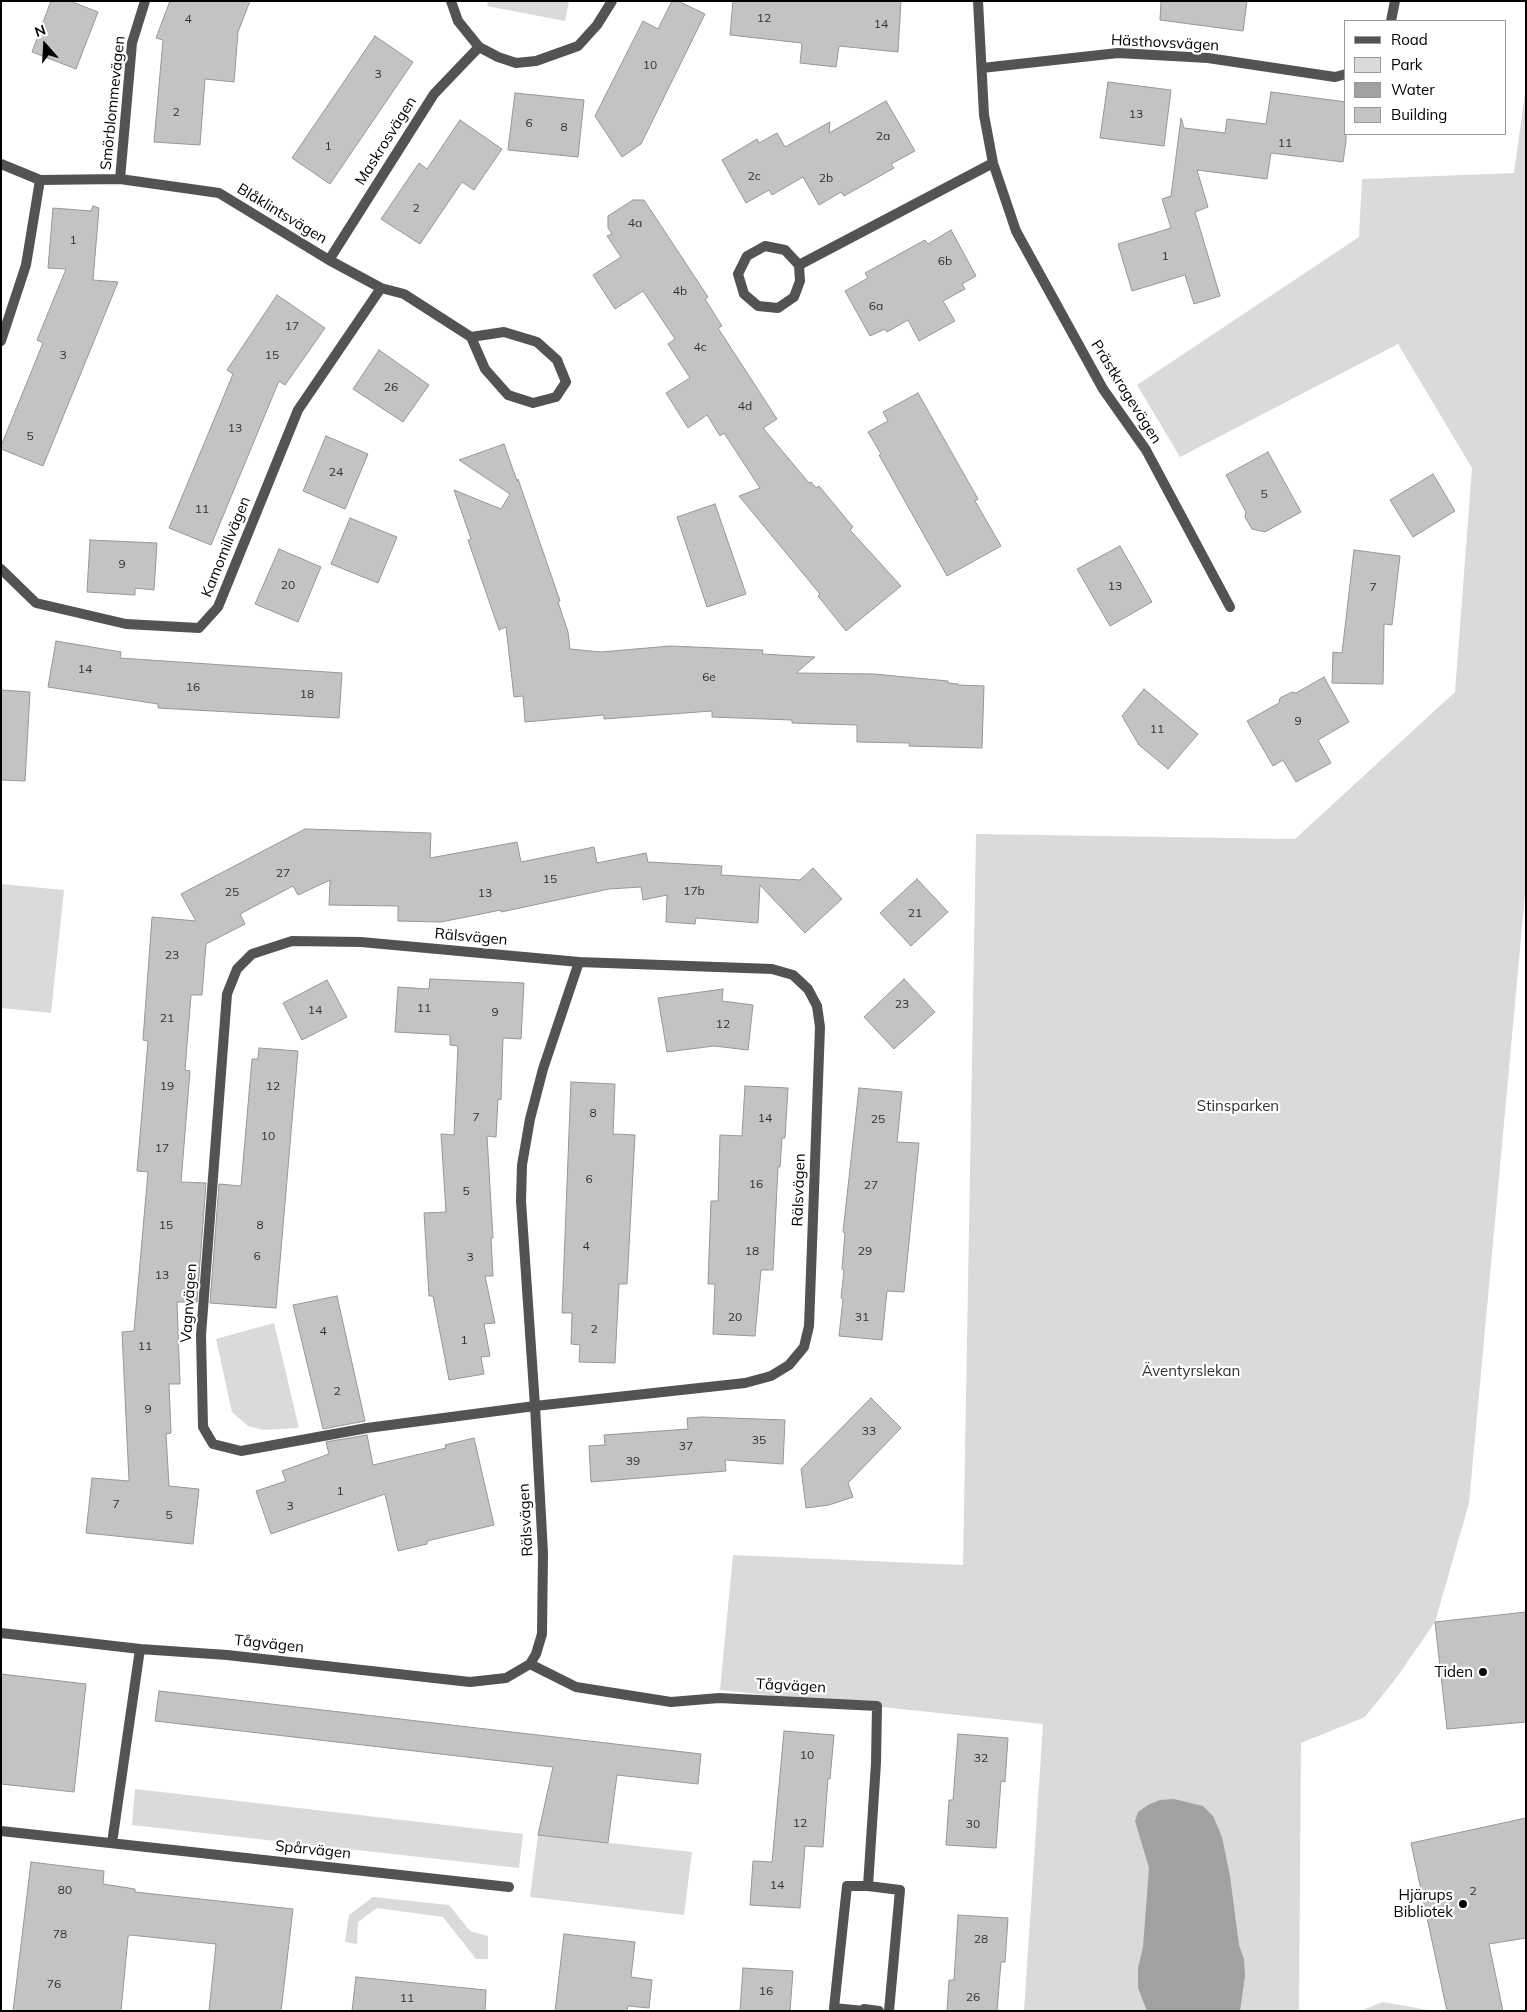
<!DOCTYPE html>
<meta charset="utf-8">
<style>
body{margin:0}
#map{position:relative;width:1527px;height:2012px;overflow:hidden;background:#fff;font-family:Mulish,sans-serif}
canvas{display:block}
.frame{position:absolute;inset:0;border:2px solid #000;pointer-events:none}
.legend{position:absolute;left:1344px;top:20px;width:162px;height:115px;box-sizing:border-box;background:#fff;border:1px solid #999;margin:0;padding:6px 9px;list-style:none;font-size:15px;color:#000}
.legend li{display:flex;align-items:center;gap:10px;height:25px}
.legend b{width:25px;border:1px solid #999}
.north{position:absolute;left:20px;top:20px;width:50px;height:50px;-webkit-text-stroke:4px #fff;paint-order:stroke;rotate:341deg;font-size:14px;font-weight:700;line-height:20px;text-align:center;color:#000}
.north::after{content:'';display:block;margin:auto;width:18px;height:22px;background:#000;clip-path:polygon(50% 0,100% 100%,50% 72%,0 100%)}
</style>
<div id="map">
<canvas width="1527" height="2012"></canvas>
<div class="frame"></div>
<ul class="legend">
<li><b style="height:6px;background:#535353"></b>Road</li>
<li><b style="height:14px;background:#dadada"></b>Park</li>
<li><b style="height:14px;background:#a1a1a1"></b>Water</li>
<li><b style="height:14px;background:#c3c3c3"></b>Building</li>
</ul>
<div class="north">N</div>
</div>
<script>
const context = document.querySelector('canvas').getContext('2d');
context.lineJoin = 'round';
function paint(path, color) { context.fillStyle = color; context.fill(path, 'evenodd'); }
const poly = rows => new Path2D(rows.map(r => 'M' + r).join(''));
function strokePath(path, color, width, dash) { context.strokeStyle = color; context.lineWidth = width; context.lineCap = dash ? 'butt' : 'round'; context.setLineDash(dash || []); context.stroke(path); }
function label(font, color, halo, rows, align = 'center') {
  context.font = font + ' Mulish,sans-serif'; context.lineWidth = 4.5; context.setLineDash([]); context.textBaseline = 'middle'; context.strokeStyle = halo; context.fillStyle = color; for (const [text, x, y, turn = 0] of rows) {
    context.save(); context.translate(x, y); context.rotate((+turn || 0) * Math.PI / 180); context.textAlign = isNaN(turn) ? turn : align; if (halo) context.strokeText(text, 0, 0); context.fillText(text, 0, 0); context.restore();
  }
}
paint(poly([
 [488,1,569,1,565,21,487,6],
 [1526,86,1526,884,1469,1503,1435,1622,1397,1677,1365,1717,1301,1743,1299,2011,1024,2011,1043,1724,720,1690,733,1555,963,1565,976,834,1295,839,1455,692,1472,468,1398,344,1180,457,1137,385,1359,237,1362,179,1514,173],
 [1,884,64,890,51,1013,1,1008],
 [274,1323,299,1428,263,1430,248,1426,232,1412,216,1339],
 [135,1789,523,1834,519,1868,132,1825],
 [538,1835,692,1852,684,1915,530,1897],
 [373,1897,449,1905,470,1931,488,1936,488,1959,476,1959,443,1917,377,1908,358,1922,357,1944,345,1942,349,1915],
 [1383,2002,1428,2010,1428,2011,1360,2011]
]), '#dadada');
paint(poly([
 [1174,1799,1203,1806,1213,1816,1222,1837,1230,1876,1239,1945,1244,1959,1245,1976,1240,2011,1147,2011,1138,1988,1138,1968,1143,1947,1149,1868,1135,1821,1138,1812,1148,1805,1160,1800]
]), '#a1a1a1');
const building = poly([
 [51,1,70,1,98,12,76,69,32,52,51,1],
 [170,1,250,1,238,32,234,82,205,79,200,145,154,142,163,40,156,38,170,1],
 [672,1,678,1,705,14,641,144,622,157,595,116,643,21,658,29,672,1],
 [733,1,901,1,898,52,839,46,836,67,800,63,802,43,730,35,733,1],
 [1161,1,1247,1,1243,31,1160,20,1161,1],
 [375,36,413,62,330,184,292,158,375,36],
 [1108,82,1171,90,1164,146,1100,138,1108,82],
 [1271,92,1346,102,1346,141,1343,162,1271,153,1267,179,1197,170,1208,207,1195,212,1220,296,1194,304,1185,275,1132,291,1118,244,1171,228,1162,199,1171,196,1181,118,1184,128,1225,133,1227,119,1266,124,1271,92],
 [515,93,584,100,578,157,508,150,515,93],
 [886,101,915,151,891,164,894,168,844,196,841,192,819,205,803,177,772,195,769,190,746,203,722,160,757,139,759,143,777,133,785,147,830,122,829,133,886,101],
 [460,120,502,149,474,190,462,182,420,244,381,219,419,163,427,169,460,120],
 [633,200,644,200,708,297,705,299,722,326,718,328,777,419,763,428,809,483,811,482,816,488,819,486,853,527,850,530,901,586,846,631,818,596,820,594,739,496,760,488,724,433,720,436,707,415,688,428,666,393,690,378,668,344,675,339,643,291,615,309,593,275,621,257,607,236,612,234,608,228,608,216,633,200],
 [93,206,99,208,93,280,118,282,43,466,1,449,1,446,43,343,37,340,66,269,48,268,53,208,91,211,93,206],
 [951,230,976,276,962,284,965,289,943,301,955,321,919,341,908,320,887,332,885,329,870,336,845,291,868,278,865,273,925,240,928,244,951,230],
 [277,295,325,328,285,385,279,381,211,545,169,528,233,374,227,370,277,295],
 [379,350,429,385,403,422,353,389,379,350],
 [918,393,978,499,975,501,1001,546,947,576,879,455,881,454,868,432,888,421,883,412,918,393],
 [326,436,368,454,345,509,303,491,326,436],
 [504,444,517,481,518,479,560,601,558,602,568,632,570,649,601,652,670,646,763,650,762,654,815,657,796,673,874,674,948,681,948,683,958,684,958,685,984,686,982,748,909,746,910,743,857,742,857,725,792,723,792,720,712,717,712,711,604,719,604,715,525,722,523,696,514,697,506,627,499,630,468,540,471,539,454,490,501,509,510,494,459,460,504,444],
 [1268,452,1301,512,1265,532,1252,529,1245,517,1246,512,1226,475,1268,452],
 [1433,474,1455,511,1413,537,1390,500,1433,474],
 [715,504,746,594,707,607,677,517,715,504],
 [350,518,397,537,378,583,331,564,350,518],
 [90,540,157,543,154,590,135,588,135,595,87,592,90,540],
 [1120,546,1152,602,1110,626,1077,569,1120,546],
 [279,549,321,567,298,622,255,604,279,549],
 [1354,550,1400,556,1392,625,1384,624,1383,684,1332,683,1333,652,1342,653,1354,550],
 [56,641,121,652,120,658,342,673,339,718,158,708,158,704,48,687,56,641],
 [1324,677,1349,722,1318,740,1331,763,1296,782,1283,760,1273,766,1247,721,1279,703,1280,698,1292,692,1296,693,1324,677],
 [1144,689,1198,734,1168,769,1139,745,1122,716,1144,689],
 [1,690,30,692,25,781,1,780,1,690],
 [305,829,431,833,430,858,517,842,521,862,594,847,597,863,646,853,648,862,722,866,721,875,800,880,813,868,842,899,805,933,760,885,758,923,696,918,695,924,666,922,667,895,643,900,641,887,609,889,501,912,501,910,441,922,398,921,398,906,329,905,330,880,298,895,293,886,240,914,245,924,206,944,202,995,191,995,185,1070,190,1071,181,1182,206,1183,197,1302,177,1302,180,1384,169,1384,171,1433,166,1434,169,1486,199,1489,193,1544,86,1533,92,1478,129,1481,122,1332,134,1331,148,1172,137,1171,148,1041,143,1040,152,917,196,921,181,894,305,829],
 [917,879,948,912,911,946,880,913,917,879],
 [430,979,524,983,521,1039,503,1038,501,1100,498,1099,496,1137,487,1136,493,1238,491,1238,493,1276,485,1276,495,1323,484,1324,490,1356,481,1357,484,1374,449,1380,433,1296,429,1296,424,1213,446,1212,441,1134,454,1135,458,1046,450,1045,450,1035,395,1032,398,987,429,989,430,979],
 [904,979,935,1012,894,1049,864,1017,904,979],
 [327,980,347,1017,302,1040,283,1003,327,980],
 [723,989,722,1001,753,1005,748,1050,714,1046,667,1052,658,998,723,989],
 [259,1048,298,1051,276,1308,210,1303,219,1184,241,1186,252,1059,258,1059,259,1048],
 [571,1082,615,1084,613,1134,635,1135,627,1284,619,1284,615,1363,579,1362,580,1345,571,1344,572,1313,562,1313,571,1082],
 [745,1086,788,1088,785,1138,782,1138,780,1167,778,1167,773,1270,761,1270,755,1336,713,1334,715,1284,708,1284,711,1201,718,1201,720,1135,742,1136,745,1086],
 [859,1088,902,1092,897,1142,919,1143,904,1292,887,1291,882,1340,839,1336,843,1299,841,1298,844,1270,842,1269,845,1233,843,1232,859,1088],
 [337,1296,365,1421,323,1429,293,1305,337,1296],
 [871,1398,901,1428,848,1483,853,1497,829,1505,806,1508,801,1469,871,1398],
 [702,1417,785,1420,783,1464,725,1460,726,1471,591,1482,589,1446,605,1445,604,1435,688,1429,687,1418,702,1417],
 [367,1435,373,1465,446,1448,445,1445,474,1438,494,1525,427,1541,427,1544,398,1551,385,1494,271,1534,256,1491,286,1481,282,1471,329,1454,326,1442,367,1435],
 [1526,1612,1526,1722,1447,1729,1435,1622,1526,1612],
 [1,1674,86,1684,74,1792,1,1784,1,1674],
 [159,1691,701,1754,698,1784,617,1775,608,1843,538,1835,553,1767,155,1721,159,1691],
 [784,1731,834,1735,830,1779,828,1778,823,1847,805,1846,800,1908,750,1905,753,1861,772,1862,784,1731],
 [958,1734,1008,1738,1005,1782,1001,1781,996,1848,946,1845,949,1800,953,1800,958,1734],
 [1526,1818,1526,1938,1489,1944,1503,2011,1447,2011,1411,1843,1526,1818],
 [31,1862,104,1871,103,1884,135,1889,135,1892,293,1909,281,2011,209,2011,216,1944,130,1935,128,1937,121,2011,13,2011,31,1862],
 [958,1915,1008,1918,1005,1962,1001,1962,997,2011,947,2011,949,1980,954,1980,958,1915],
 [564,1934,635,1942,631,1977,652,1980,649,2008,628,2006,627,2011,555,2011,564,1934],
 [743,1968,793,1971,790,2011,740,2011,743,1968],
 [356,1977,486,1990,485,2011,352,2011,356,1977]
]);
paint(building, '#c3c3c3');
strokePath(building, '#979797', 1);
strokePath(poly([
 [451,1,458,21,479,47,498,57,516,63,536,61,578,46,597,25,612,1],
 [978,1,984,115,993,163,1016,231,1103,389,1146,450,1230,607],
 [1391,21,1395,1],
 [982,68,1118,53,1208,58,1335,77,1346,74],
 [1,164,40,180,120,179,219,193,329,260,381,288,404,294,471,337,485,369,508,395,533,403,556,397,566,382,557,360,537,342,504,332,471,337],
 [120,179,132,43,145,1],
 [329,260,434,94,479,47],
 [799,265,800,281,794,297,778,308,758,306,744,294,738,274,747,256,765,246,785,250,799,265,993,163],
 [1,341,26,265,40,180],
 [1,569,36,603,126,624,199,628,218,607,298,410,381,288],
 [1,1633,140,1649,227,1655,470,1682,506,1678,530,1664,536,1654,542,1634,543,1553,535,1406,521,1201,522,1165,530,1119,543,1069,579,962,361,942,292,941,252,954,237,969,227,994,201,1335,203,1427,213,1444,241,1451,367,1428,535,1406,745,1383,771,1376,789,1365,804,1347,809,1326,820,1027,817,1006,808,989,793,975,772,969,579,962],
 [530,1664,576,1687,671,1702,719,1698,877,1706,876,1763,868,1886,847,1886,834,2008,864,2011],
 [1,1831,509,1887],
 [112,1843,140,1649],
 [868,1886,900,1890,889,2011],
 [864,2009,879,2011]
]), '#535353', 10);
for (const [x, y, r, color] of [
 [1483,1672,5,"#000"],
 [1463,1904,5,"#000"]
]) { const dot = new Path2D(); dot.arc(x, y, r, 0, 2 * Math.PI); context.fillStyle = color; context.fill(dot); strokePath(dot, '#fff', 2); }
label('12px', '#313131', null, [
 ["12",764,18],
 ["4",188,19],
 ["14",881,24],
 ["10",650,65],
 ["3",378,74],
 ["2",176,112],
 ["13",1136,114],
 ["6",529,123],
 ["8",564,127],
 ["2a",883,136],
 ["11",1285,143],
 ["1",328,146],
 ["2c",754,176],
 ["2b",826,178],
 ["2",416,208],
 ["4a",635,223],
 ["1",73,240],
 ["1",1165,256],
 ["6b",945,261],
 ["4b",680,291],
 ["6a",876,306],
 ["17",292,326],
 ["4c",700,347],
 ["3",63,355],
 ["15",272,355],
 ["26",391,387],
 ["4d",745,406],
 ["13",235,428],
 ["5",30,436],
 ["24",336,472],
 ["5",1264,494],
 ["11",202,509],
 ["9",122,564],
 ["20",288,585],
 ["13",1115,586],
 ["7",1373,587],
 ["14",85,669],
 ["6e",709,677],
 ["16",193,687],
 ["18",307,694],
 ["9",1298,721],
 ["11",1157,729],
 ["27",283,873],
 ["15",550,879],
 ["17b",694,891],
 ["25",232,892],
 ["13",485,893],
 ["21",915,913],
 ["23",172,955],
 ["23",902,1004],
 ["11",424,1008],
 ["14",315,1010],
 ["9",495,1012],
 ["21",167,1018],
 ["12",723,1024],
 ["19",167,1086],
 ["12",273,1086],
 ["8",593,1113],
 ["7",476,1117],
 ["14",765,1118],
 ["25",878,1119],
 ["10",268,1136],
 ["17",162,1148],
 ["6",589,1179],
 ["16",756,1184],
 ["27",871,1185],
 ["5",466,1191],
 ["15",166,1225],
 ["8",260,1225],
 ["4",586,1246],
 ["18",752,1251],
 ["29",865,1251],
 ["6",257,1256],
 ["3",470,1257],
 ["13",162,1275],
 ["20",735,1317],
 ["31",862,1317],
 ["2",594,1329],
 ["4",323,1331],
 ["1",464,1340],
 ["11",145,1346],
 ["2",337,1391],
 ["9",148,1409],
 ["33",869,1431],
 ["35",759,1440],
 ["37",686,1446],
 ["39",633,1461],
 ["1",340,1491],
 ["7",116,1504],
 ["3",290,1506],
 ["5",169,1515],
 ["10",807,1755],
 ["32",981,1758],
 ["12",800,1823],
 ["30",973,1824],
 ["14",777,1885],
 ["80",65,1890],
 ["2",1473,1891],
 ["78",60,1934],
 ["28",981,1939],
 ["76",54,1984],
 ["16",766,1991],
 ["26",973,1997],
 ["11",407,1998]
]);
label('15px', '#000', '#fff', [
 ["Hästhovsvägen",1165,43,3],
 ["Smörblommevägen",113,103,-84],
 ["Maskrosvägen",386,141,-58],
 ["Blåklintsvägen",282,214,31],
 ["Prästkragevägen",1126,392,58],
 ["Kamomillvägen",226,547,-68],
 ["Rälsvägen",471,937,5],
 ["Rälsvägen",799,1190,-88],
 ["Vagnvägen",189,1303,-86],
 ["Rälsvägen",526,1520,-93],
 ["Tågvägen",269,1644,6],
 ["Tågvägen",791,1686,3],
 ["Spårvägen",313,1850,6]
]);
label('15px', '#313131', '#fff', [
 ["Stinsparken",1238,1106],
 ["Äventyrslekan",1191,1371]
]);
label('15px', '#000', '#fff', [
 ["Tiden",1473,1672],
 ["Hjärups",1453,1895],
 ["Bibliotek",1453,1912]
], 'right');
</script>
